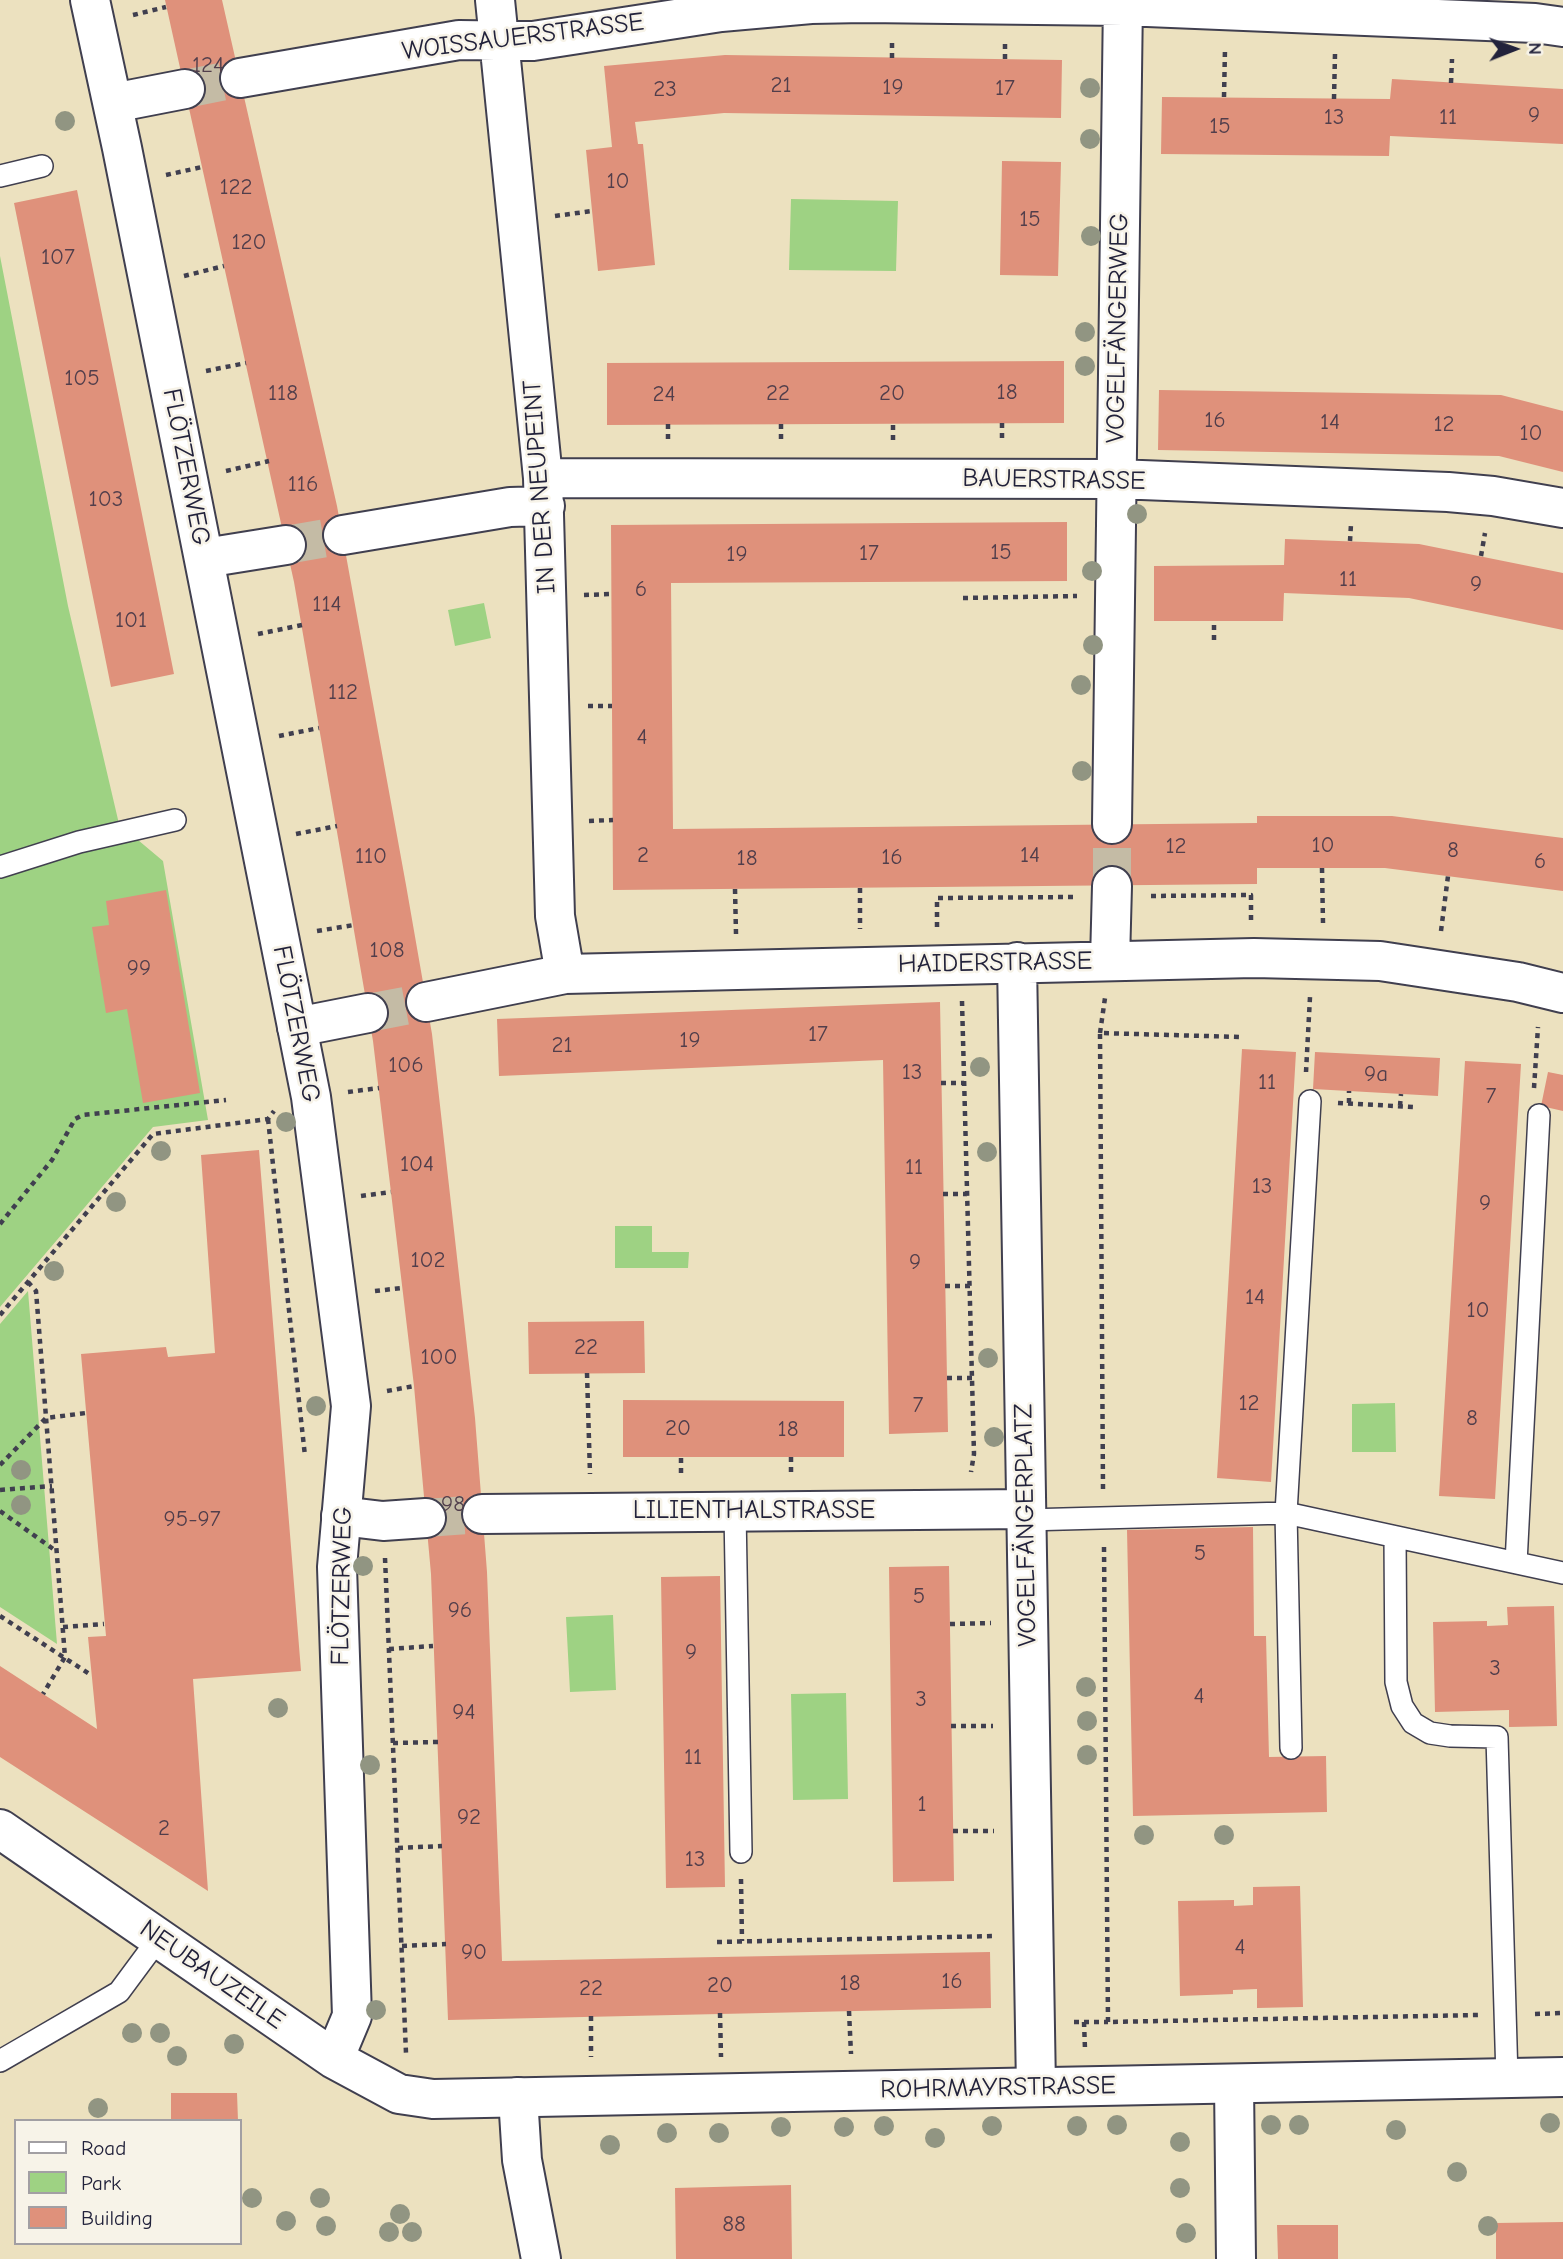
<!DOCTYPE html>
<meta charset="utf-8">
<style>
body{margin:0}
#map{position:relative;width:1563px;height:2259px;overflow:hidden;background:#ece1bf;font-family:"Comic Neue",sans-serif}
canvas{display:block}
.legend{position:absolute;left:14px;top:2119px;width:228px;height:126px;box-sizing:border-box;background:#f7f3e8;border:2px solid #a29fa3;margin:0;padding:9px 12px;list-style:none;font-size:21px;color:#22223b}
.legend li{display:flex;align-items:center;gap:14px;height:35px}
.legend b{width:35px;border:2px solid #a29fa3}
.north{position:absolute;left:1479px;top:14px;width:70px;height:70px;-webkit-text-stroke:5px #f7f3e8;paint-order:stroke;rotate:89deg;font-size:19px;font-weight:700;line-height:28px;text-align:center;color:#22223b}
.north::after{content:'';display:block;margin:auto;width:24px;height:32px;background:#22223b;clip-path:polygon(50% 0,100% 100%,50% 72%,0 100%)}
</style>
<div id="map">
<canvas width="1563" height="2259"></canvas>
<ul class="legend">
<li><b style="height:9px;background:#fff"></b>Road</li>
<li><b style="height:19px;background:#9ed283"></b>Park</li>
<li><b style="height:19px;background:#df917b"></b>Building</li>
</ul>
<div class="north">N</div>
</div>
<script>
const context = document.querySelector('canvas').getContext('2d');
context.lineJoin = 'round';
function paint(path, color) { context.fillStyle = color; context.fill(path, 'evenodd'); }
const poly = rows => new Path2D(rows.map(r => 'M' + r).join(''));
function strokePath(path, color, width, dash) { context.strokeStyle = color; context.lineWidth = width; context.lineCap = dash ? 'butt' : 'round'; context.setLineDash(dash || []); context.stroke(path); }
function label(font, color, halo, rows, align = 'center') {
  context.font = font + ' "Comic Neue",sans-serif'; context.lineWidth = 5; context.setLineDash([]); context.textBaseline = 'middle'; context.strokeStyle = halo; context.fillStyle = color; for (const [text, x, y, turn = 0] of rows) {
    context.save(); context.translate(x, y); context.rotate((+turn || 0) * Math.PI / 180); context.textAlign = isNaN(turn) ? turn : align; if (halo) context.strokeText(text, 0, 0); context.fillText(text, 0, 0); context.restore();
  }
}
paint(poly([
 [791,199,898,201,896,271,789,270],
 [0,256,68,606,123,841,138,840,163,861,208,1120,153,1127,0,1307],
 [484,603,491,638,455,646,448,610],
 [615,1226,652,1226,652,1252,689,1252,688,1268,615,1268],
 [28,1291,57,1644,0,1607,0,1324],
 [1395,1403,1396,1452,1352,1452,1352,1404],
 [613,1615,616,1690,570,1692,566,1617],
 [846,1693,848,1799,793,1800,791,1694]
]), '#9ed283');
paint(poly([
 [165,0,222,0,337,506,406,885,432,1034,475,1418,487,1572,502,1961,990,1952,991,2008,448,2020,431,1574,414,1386,373,1041,294,582],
 [725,55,1062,60,1061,118,724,113,635,122,638,144,643,144,655,265,598,271,586,150,612,147,604,66],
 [1392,79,1563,89,1563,144,1390,136,1389,156,1161,154,1162,97,1390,99],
 [1002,161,1061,162,1058,276,1000,275],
 [77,190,174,674,111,687,14,203],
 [1064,361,1064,423,607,425,607,363],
 [1159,390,1501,395,1563,411,1563,472,1499,456,1158,450],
 [1067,522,1067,581,671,583,673,829,1257,823,1257,816,1392,816,1563,838,1563,891,1385,868,1257,868,1257,884,613,890,611,525],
 [1285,539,1419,544,1563,573,1563,630,1409,598,1284,593,1283,621,1154,621,1154,566,1284,565],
 [166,890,200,1093,143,1103,127,1009,106,1013,92,927,109,925,106,901],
 [940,1002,948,1432,889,1434,883,1060,499,1076,497,1019],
 [1242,1049,1296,1052,1271,1482,1217,1478],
 [1315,1052,1440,1058,1438,1096,1313,1089],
 [1465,1061,1521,1064,1495,1499,1439,1496],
 [1548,1072,1563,1075,1563,1111,1541,1106],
 [259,1150,301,1671,193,1679,208,1891,0,1757,0,1666,97,1729,88,1637,106,1636,81,1354,166,1347,168,1357,215,1353,201,1155],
 [644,1321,645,1373,529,1374,528,1322],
 [623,1400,844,1401,844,1457,623,1457],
 [1253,1527,1254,1636,1266,1636,1269,1757,1326,1756,1327,1812,1133,1816,1127,1530],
 [949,1566,954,1881,893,1882,889,1567],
 [720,1576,725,1887,666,1888,661,1577],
 [1554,1606,1557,1726,1509,1727,1509,1710,1435,1712,1433,1622,1487,1621,1487,1626,1508,1625,1507,1607],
 [1300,1886,1303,2007,1257,2008,1257,1989,1233,1990,1233,1994,1180,1996,1178,1901,1234,1900,1234,1906,1253,1905,1253,1887],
 [171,2093,237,2093,238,2121,171,2121],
 [791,2185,792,2259,676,2259,675,2188],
 [1563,2222,1563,2259,1496,2259,1496,2223],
 [1277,2225,1338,2225,1338,2259,1278,2259]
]), '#df917b');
strokePath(poly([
 [185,89,240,78],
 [286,545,343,535],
 [1112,886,1112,824],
 [368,1013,426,1002],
 [426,1518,482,1514]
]), '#c4bba5', 38, [38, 19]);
const lane = poly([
 [0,176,42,166],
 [0,867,79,842,175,820],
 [735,1511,741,1852],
 [1026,1520,1286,1513,1563,1573],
 [1395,1537,1396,1682,1402,1706,1413,1723,1430,1733,1450,1736,1497,1737,1507,2078],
 [1516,1563,1539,1115],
 [1291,1748,1286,1513,1310,1101],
 [0,2061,119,1992,159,1938]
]);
const street = poly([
 [495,0,543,478,555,916,565,974],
 [240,78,459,40,533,41,721,12,811,4,864,3,1123,6,1535,23,1563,27],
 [113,103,185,89],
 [543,478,1116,479,1448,492,1493,496,1563,508],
 [343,535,510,507,545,506],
 [205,558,286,545],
 [1112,824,1123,0],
 [1110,960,1112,886],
 [1017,962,1036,2087],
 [426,1002,565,974,1254,958,1380,961,1518,982,1563,993],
 [297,1027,368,1013],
 [482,1514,1026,1509],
 [341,1516,383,1521,426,1518],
 [1234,2084,1236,2259],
 [518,2097,522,2160,541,2259]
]);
const secondary = poly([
 [90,0,122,148,311,1097,351,1406,337,1567,352,2016,334,2059],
 [0,1829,334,2059,399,2094,433,2099,1563,2077]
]);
strokePath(lane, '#403f4f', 24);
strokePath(street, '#403f4f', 42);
strokePath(secondary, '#403f4f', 42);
strokePath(poly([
 [133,15,166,7],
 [892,58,892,41],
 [1005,59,1005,43],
 [1451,83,1452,59],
 [1224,97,1225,49],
 [1334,99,1335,54],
 [166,175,202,167],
 [555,216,592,211],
 [184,276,224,266],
 [206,371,246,363],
 [1002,423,1002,440],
 [668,424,668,441],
 [781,424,781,441],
 [893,440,893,424],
 [226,471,269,461],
 [1350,541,1351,524],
 [1481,556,1485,533],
 [584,595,611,594],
 [963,598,1077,596],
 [258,634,302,625],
 [1214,640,1214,621],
 [588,706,612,706],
 [279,736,319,728],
 [589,821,613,820],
 [296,834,337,826],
 [1322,868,1323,923],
 [860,888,860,929],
 [735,889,736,934],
 [1151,896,1251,895,1251,922],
 [937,927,937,898,1075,897],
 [317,931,354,925],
 [1441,931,1448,876],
 [962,1001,974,1454,971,1472],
 [1100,1033,1105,998],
 [1306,1072,1310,997],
 [941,1083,964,1083],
 [1534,1088,1538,1027],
 [348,1092,379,1088],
 [1338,1103,1414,1107],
 [1349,1103,1349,1091],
 [1400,1106,1401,1094],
 [268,1119,305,1456],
 [943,1194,967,1194],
 [361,1196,391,1192],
 [0,1224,52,1160,75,1119,83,1115,226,1100],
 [28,1282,36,1291,65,1657,43,1694],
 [945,1286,970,1286],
 [375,1291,402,1288],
 [0,1315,153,1134,268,1119,274,1111],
 [587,1373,590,1474],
 [947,1378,972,1378],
 [387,1391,414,1386],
 [791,1457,791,1473],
 [0,1465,46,1418,86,1413],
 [681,1473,681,1456],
 [1103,1489,1100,1033,1241,1037],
 [0,1490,52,1486],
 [0,1511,56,1551],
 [1104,1547,1108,2022,1478,2015],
 [385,1558,406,2053],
 [0,1616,91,1675],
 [950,1624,991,1623],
 [63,1627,104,1624],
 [389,1649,433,1646],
 [951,1726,993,1726],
 [393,1743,438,1742],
 [953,1831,994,1831],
 [398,1848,442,1846],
 [741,1879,742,1941],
 [717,1942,996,1936],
 [402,1946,446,1944],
 [849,2011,851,2054],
 [720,2013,721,2057],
 [1535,2014,1563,2013],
 [591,2016,591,2057],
 [1074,2022,1108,2022],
 [1084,2022,1085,2049]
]), '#403f4f', 4.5, [5, 5]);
strokePath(lane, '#fff', 21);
strokePath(street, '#fff', 38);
strokePath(secondary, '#fff', 38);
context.fillStyle = '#919582';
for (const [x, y] of [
 [1090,88],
 [65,121],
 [1090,139],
 [1091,236],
 [1085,332],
 [1085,366],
 [1137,514],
 [1092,571],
 [1093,645],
 [1081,685],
 [1082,771],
 [980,1067],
 [286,1122],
 [161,1151],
 [987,1152],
 [116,1202],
 [54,1271],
 [988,1358],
 [316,1406],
 [994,1437],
 [21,1470],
 [21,1505],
 [363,1566],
 [1086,1687],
 [278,1708],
 [1087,1721],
 [1087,1755],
 [370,1765],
 [1144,1835],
 [1224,1835],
 [376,2010],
 [132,2033],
 [160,2033],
 [234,2044],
 [177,2056],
 [98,2108],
 [1550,2123],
 [1117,2125],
 [1271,2125],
 [1299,2125],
 [884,2126],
 [992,2126],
 [1077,2126],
 [781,2127],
 [844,2127],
 [1396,2130],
 [667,2133],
 [719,2133],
 [935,2138],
 [1180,2142],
 [610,2145],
 [1457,2172],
 [1180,2188],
 [252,2198],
 [320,2198],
 [400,2214],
 [286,2221],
 [326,2226],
 [1488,2226],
 [389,2232],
 [412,2232],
 [1186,2233]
]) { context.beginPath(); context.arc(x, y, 10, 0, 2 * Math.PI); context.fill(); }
label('23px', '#513e4b', null, [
 ["124",208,65],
 ["21",781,85],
 ["19",893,87],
 ["17",1005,88],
 ["23",665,89],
 ["9",1534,115],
 ["13",1334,117],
 ["11",1448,117],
 ["15",1220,126],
 ["10",618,181],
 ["122",236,187],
 ["15",1030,219],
 ["120",249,242],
 ["107",58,257],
 ["105",82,378],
 ["18",1007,392],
 ["118",283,393],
 ["22",778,393],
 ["20",892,393],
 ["24",664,394],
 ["16",1215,420],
 ["14",1330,422],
 ["12",1444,424],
 ["10",1531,433],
 ["116",303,484],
 ["103",106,499],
 ["15",1001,552],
 ["17",869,553],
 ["19",737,554],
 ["11",1348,579],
 ["9",1476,584],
 ["6",641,589],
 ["114",327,604],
 ["101",131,620],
 ["112",343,692],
 ["4",642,737],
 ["10",1323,845],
 ["12",1176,846],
 ["8",1453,850],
 ["2",643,855],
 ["14",1030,855],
 ["110",371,856],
 ["16",892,857],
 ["18",747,858],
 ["6",1540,861],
 ["108",387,950],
 ["99",139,968],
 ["17",818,1034],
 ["19",690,1040],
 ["21",562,1045],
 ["106",406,1065],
 ["13",912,1072],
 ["9a",1376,1074],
 ["11",1267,1082],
 ["7",1491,1096],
 ["104",417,1164],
 ["11",914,1167],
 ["13",1262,1186],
 ["9",1485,1203],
 ["102",428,1260],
 ["9",915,1262],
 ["14",1255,1297],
 ["10",1478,1310],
 ["22",586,1347],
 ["100",439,1357],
 ["12",1249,1403],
 ["7",918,1405],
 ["8",1472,1418],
 ["20",678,1428],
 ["18",788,1429],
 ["98",453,1504],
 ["95-97",192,1519],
 ["5",1200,1553],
 ["5",919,1596],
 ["96",460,1610],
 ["9",691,1652],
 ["3",1495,1668],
 ["4",1199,1696],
 ["3",921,1699],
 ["94",464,1712],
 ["11",693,1757],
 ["1",922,1804],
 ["92",469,1817],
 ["2",164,1828],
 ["13",695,1859],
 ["4",1240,1947],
 ["90",474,1952],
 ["16",952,1981],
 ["18",850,1983],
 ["20",720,1985],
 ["22",591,1988],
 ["88",734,2224]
]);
label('26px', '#22223b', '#f7f3e8', [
 ["WOISSAUERSTRASSE",523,37,-7],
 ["VOGELFÄNGERWEG",1118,328,-89],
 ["FLÖTZERWEG",186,467,79],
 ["BAUERSTRASSE",1054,480,1],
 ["IN DER NEUPEINT",540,487,-94],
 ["HAIDERSTRASSE",995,963,-1],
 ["FLÖTZERWEG",296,1024,79],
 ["LILIENTHALSTRASSE",754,1511],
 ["VOGELFÄNGERPLATZ",1026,1525,-91],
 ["FLÖTZERWEG",342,1586,-89],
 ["NEUBAUZEILE",212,1975,35],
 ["ROHRMAYRSTRASSE",998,2088,-1]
]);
</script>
